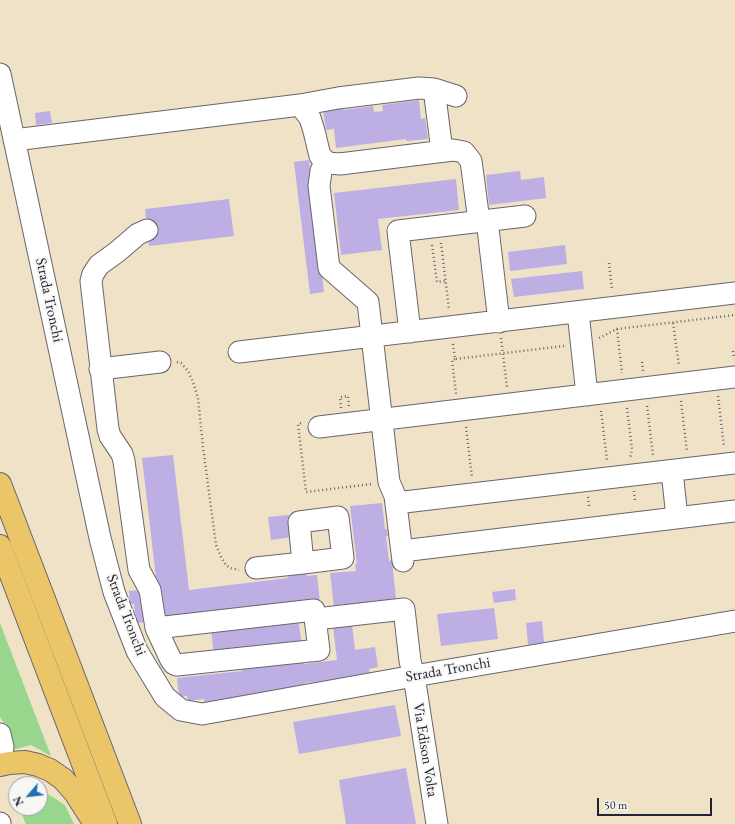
<!DOCTYPE html>
<style>
body{margin:0}
#map{position:relative;width:735px;height:824px;overflow:hidden;background:#efe2c7;font-family:"EB Garamond",serif}
canvas{display:block}
.north{position:absolute;left:8px;top:776px;width:40px;height:40px;box-sizing:border-box;background:#f6f6f2;border:1px solid #a1a1a9;border-radius:50%;rotate:242deg;font-size:11px;font-weight:700;line-height:16px;text-align:center;color:#22223b}
.north::after{content:'';display:block;margin:auto;width:14px;height:18px;background:#1f6fb2;clip-path:polygon(50% 0,100% 100%,50% 72%,0 100%)}
.scale{position:absolute;left:597px;top:798px;width:115px;height:18px;box-sizing:border-box;border:2px solid #22223b;border-top:0;padding-left:5px;font-size:12px;line-height:14px;white-space:nowrap;color:#22223b;-webkit-text-stroke:3px #f6f6f2;paint-order:stroke}
</style>
<div id="map">
<canvas width="735" height="824"></canvas>
<div class="north">N</div>
<div class="scale">50 m</div>
</div>
<script>
const context = document.querySelector('canvas').getContext('2d');
context.lineJoin = 'round';
function paint(path, color) { context.fillStyle = color; context.fill(path, 'evenodd'); }
const poly = rows => new Path2D(rows.map(r => 'M' + r).join(''));
function strokePath(path, color, width, dash) { context.strokeStyle = color; context.lineWidth = width; context.lineCap = dash ? 'butt' : 'round'; context.setLineDash(dash || []); context.stroke(path); }
function label(font, color, halo, rows, align = 'center') {
  context.font = font + ' "EB Garamond",serif'; context.lineWidth = 4; context.setLineDash([]); context.textBaseline = 'middle'; context.strokeStyle = halo; context.fillStyle = color; for (const [text, x, y, turn = 0] of rows) {
    context.save(); context.translate(x, y); context.rotate((+turn || 0) * Math.PI / 180); context.textAlign = isNaN(turn) ? turn : align; if (halo) context.strokeText(text, 0, 0); context.fillText(text, 0, 0); context.restore();
  }
}
paint(poly([
 [0,623,51,756,31,745,12,750,11,735,0,717],
 [40,789,65,805,74,824,26,824,19,808,40,808]
]), '#97d68c');
paint(poly([
 [419,100,421,119,425,118,428,139,406,141,406,139,336,148,334,129,326,130,323,109,343,106,343,110,373,106,374,112,383,111,382,105],
 [50,111,52,123,36,125,35,113],
 [309,160,324,292,310,294,294,162],
 [520,171,521,180,544,177,546,198,489,205,486,175],
 [456,179,459,210,378,219,382,250,341,255,334,193],
 [229,199,234,236,149,246,145,209],
 [565,245,567,264,510,271,508,252],
 [582,271,584,289,514,297,511,279],
 [173,455,189,590,288,578,287,572,306,569,307,576,317,575,320,602,161,621,142,458],
 [382,503,385,529,387,529,388,536,386,536,389,561,392,560,396,599,351,604,351,605,334,607,330,573,356,571,355,564,357,564,350,506],
 [289,515,292,537,271,540,268,517],
 [515,589,516,600,494,603,492,592],
 [140,590,148,622,136,623,134,604,130,604,129,591],
 [494,608,498,639,441,646,437,614],
 [298,618,302,646,214,657,211,628],
 [542,621,544,643,528,645,526,623],
 [352,624,355,650,375,647,378,667,369,669,370,676,305,683,305,686,205,705,204,699,188,701,187,696,179,697,177,678,242,671,241,664,303,659,304,664,337,660,333,626],
 [395,705,401,736,299,754,293,722],
 [406,768,416,824,346,824,339,780]
]), '#bdafe4');
const minor = poly([
 [0,74,100,538,114,592,137,651,165,697,181,710,202,714,414,676,735,621],
 [434,89,442,151],
 [300,105,310,118,314,131,320,156,328,163,340,164,453,150,464,152,471,161,479,221],
 [14,140,300,105,338,98,419,88,434,89,456,96],
 [325,162,321,171,319,186,329,268,368,302,389,482,395,496,403,561],
 [487,220,499,322],
 [147,230,138,234,117,252,99,265,93,274,91,281,108,429,110,436,122,454,124,461,139,570,150,590,156,628,314,610,319,650,177,665,174,664,171,660,156,628],
 [578,312,587,395],
 [410,332,398,231,525,216],
 [239,352,735,293],
 [100,369,160,362],
 [319,427,735,377],
 [672,471,677,518],
 [396,503,735,463],
 [402,551,735,511],
 [256,568,303,563,343,558,338,517,299,522,303,563],
 [316,619,404,609,410,661,414,676,437,824],
 [0,734,3,747,0,760],
 [0,823,0,824]
]);
const highway = poly([
 [0,484,130,824],
 [0,546,106,824],
 [0,765,9,763,25,762,38,765,50,770,63,779,76,794,95,824]
]);
strokePath(minor, '#6a656c', 23);
strokePath(highway, '#6a656c', 24);
strokePath(poly([
 [441,243,449,309],
 [432,245,437,282,445,281],
 [609,263,612,290],
 [673,323,679,366],
 [617,329,622,373],
 [501,338,507,387],
 [599,338,617,329,735,315],
 [453,344,455,359,564,346],
 [733,351,734,359],
 [455,359,452,360,456,394],
 [177,362,181,363,188,371,193,382,198,398,203,447,216,545,221,557,226,565,230,568,239,570],
 [642,362,643,371],
 [718,396,724,447],
 [681,401,687,452],
 [647,406,653,455],
 [341,408,340,397,348,396,349,406],
 [627,408,632,449,630,459],
 [601,411,607,460],
 [301,423,298,424,306,492,372,484],
 [466,427,472,478],
 [634,491,635,501],
 [588,497,589,506]
]), '#6a656c', 2.5, [1, 3]);
strokePath(minor, '#fff', 21);
strokePath(highway, '#ebc669', 22);
label('15px', '#22223b', '#f6f6f2', [
 ["Strada Tronchi",49,300,78],
 ["Strada Tronchi",126,615,69],
 ["Strada Tronchi",448,670,-10],
 ["Via Edison Volta",425,750,81]
]);
</script>
